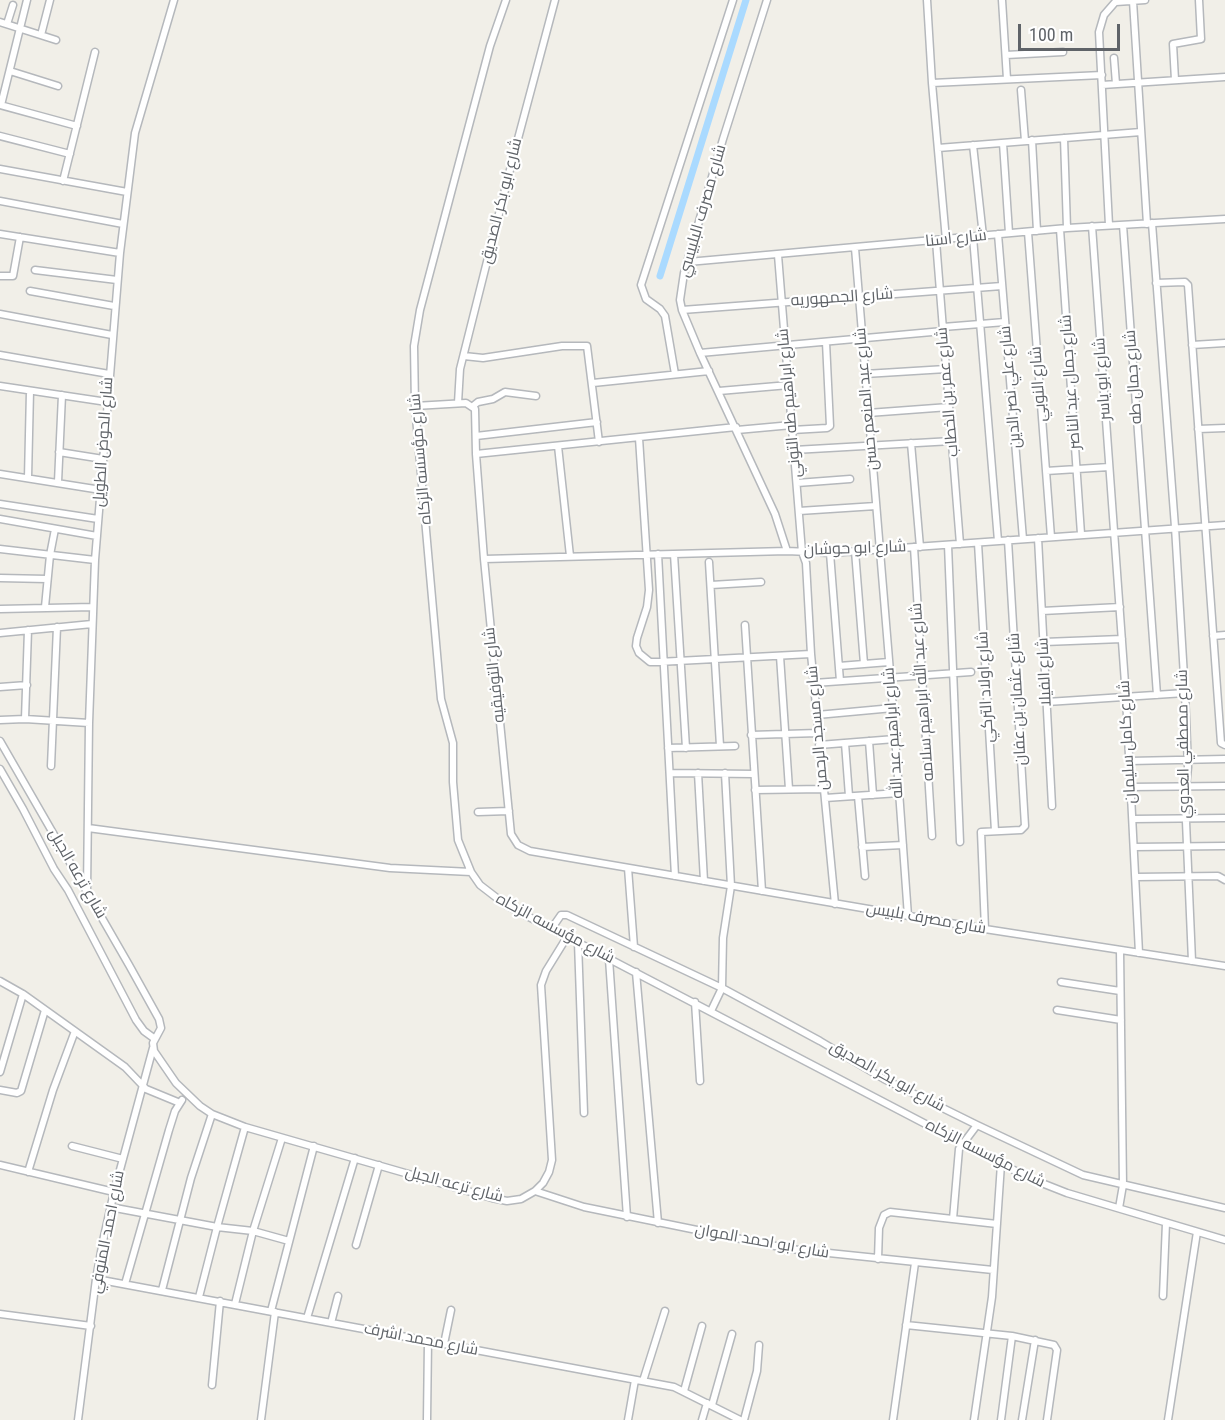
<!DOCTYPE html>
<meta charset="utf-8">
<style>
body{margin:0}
#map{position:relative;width:1225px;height:1420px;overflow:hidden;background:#f1efe8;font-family:"Roboto Condensed",sans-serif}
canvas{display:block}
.scale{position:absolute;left:1018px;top:24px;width:102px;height:27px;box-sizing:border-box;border:3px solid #5f6368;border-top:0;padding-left:8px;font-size:18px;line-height:21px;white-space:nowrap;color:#5f6368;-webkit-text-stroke:4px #fff;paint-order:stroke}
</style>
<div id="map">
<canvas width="1225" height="1420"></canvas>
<div class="scale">100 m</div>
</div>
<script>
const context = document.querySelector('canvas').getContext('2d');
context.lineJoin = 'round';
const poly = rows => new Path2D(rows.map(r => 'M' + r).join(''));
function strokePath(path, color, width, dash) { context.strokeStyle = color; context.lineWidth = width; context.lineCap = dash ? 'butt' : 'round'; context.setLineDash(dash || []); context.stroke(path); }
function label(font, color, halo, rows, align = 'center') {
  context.font = font + ' "Roboto Condensed",Cairo,sans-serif'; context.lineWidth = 4.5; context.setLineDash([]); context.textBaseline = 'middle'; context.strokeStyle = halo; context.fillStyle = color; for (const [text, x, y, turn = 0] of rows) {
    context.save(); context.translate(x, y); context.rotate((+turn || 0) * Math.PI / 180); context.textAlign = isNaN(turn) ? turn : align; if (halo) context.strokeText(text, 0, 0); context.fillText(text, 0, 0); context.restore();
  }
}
strokePath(poly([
 [660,276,746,0]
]), '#aadaff', 7);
const minor = poly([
 [506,0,490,46,420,310,414,346,415,406,441,699,453,743,453,782,458,840,471,872,480,885,506,905,1029,1178,1067,1193,1225,1240],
 [767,0,723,139,684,273,680,300,682,310,700,353,775,514,787,551],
 [927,0,932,83,946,240],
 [1002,0,1007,79],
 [1133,1,1147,224],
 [1116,2,1145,0],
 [0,22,56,40],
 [7,24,13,5],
 [41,35,50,0],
 [1006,55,1063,52],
 [1114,58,1116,84],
 [10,71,58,86],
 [1175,80,1173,44,1201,39,1199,0],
 [932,83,1102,75],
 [1102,85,1225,77],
 [1021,90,1025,141],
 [0,105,77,126],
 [1,105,27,0],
 [0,136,70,154],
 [1064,138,1067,228],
 [1032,140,1037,231],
 [1003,143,1009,233],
 [973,145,983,236],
 [938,148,1141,132],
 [0,169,127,192],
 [63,181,95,52],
 [0,201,123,224],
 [1152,223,1175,527,1185,693,1188,767,1185,798,1192,961],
 [1109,225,1099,32,1104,15,1117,0],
 [1123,225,1157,695],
 [1092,226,1126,697,1139,953],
 [1060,229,1081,534],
 [1028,232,1051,537],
 [0,234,120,253],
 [998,234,1023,539],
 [973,237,998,541],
 [936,241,960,544],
 [855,248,893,708,908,916],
 [778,255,802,552,806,563,811,654,835,904],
 [688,262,1067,228,1225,219],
 [35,270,117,280],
 [0,276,13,276,20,237],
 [1156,283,1185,282,1188,285,1221,743,1225,745],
 [30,291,114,306],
 [682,310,1002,286],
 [0,314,112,335],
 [943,327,1005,322],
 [1192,345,1225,343],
 [700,353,943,331],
 [0,355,109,374],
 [464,356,483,358,562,346,587,346,599,442],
 [675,374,665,316,660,309,646,299,641,285,733,0],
 [865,374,946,369],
 [593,383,709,371],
 [0,386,107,402],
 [719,391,789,385],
 [458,403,460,369,515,150,555,0],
 [415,406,466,403,475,409,476,454,484,559,511,834,518,845,530,851,985,929,1225,966],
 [473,406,478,402,493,399,505,392,536,396],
 [868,413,949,407],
 [1198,429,1225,428],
 [737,430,792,425],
 [792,430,827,428,830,426,826,342],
 [476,436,597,422],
 [639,438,649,590,647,607,637,638,636,646,639,653,650,662,658,662,811,654],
 [911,443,920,547],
 [558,446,570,556],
 [794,450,952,441],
 [59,452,103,459],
 [476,454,736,427],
 [1046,471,1109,467],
 [0,474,101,490],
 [28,478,30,391],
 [58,482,62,395],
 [797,483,850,479],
 [0,504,98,519],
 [799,511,876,506],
 [0,519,97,536],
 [1038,538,1052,806],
 [978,543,995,831],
 [948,545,960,842],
 [914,547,932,836],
 [0,549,95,560],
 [855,551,864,664],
 [830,553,840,681],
 [658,554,675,876],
 [674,554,686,748],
 [484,559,787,551,830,553,1225,525],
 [709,562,720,746],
 [0,578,47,579],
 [711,585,761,582],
 [45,607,50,555,55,529],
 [0,609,93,607],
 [1042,611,1120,607],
 [745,625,762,891],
 [0,633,92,624],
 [1213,636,1225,635],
 [1044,642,1122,639],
 [780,656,789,789],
 [839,666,889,662],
 [814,683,971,672],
 [0,687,27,685],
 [1047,702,1185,693],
 [817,715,893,708],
 [25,719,28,630],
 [0,720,25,719,89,723],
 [751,735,818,733],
 [0,741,129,965,159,1019,161,1028,153,1043,154,1051,176,1083,200,1106,212,1114,245,1127,492,1198,507,1201,521,1199,535,1191,543,1183,549,1172,552,1160,541,985,546,971,567,937],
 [869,741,873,795],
 [845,743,849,796],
 [819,745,895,739],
 [668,748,735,746],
 [1129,761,1225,759],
 [51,766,57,627],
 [0,769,23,809,54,869,68,890,136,1020,144,1031,155,1039],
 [670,773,754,774],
 [698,773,704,881],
 [1130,787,1225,786],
 [755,790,824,789],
 [858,796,865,876],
 [825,798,899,793],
 [478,812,509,811],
 [1133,819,1225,818],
 [88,828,390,868,471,872],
 [862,847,903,845],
 [1134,847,1225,846],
 [628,868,634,947],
 [1136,877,1218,876,1225,880],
 [87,891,89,723,95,560,120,253,135,133,174,0],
 [552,928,561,915,567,915,722,988,820,1041,884,1079,977,1125,1083,1175,1225,1208],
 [985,929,981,832,1021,830,1025,826,1008,540],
 [578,942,584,1113],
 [609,959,627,1217],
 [636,972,658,1223],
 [0,981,23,994,125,1067,146,1089,180,1103],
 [1061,982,1120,991],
 [695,1002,700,1081],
 [1057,1010,1121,1020],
 [711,1011,722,988,723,938,731,886,725,773],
 [0,1072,23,994],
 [0,1090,17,1093,21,1091,45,1010],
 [72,1146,123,1159],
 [0,1165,114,1192],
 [28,1172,53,1090,75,1031],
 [535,1191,584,1207,790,1249,993,1270],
 [110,1207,217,1227,253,1231,289,1241],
 [1119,1208,1123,1185,1120,950],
 [953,1219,959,1149,977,1125],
 [356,1245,379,1165],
 [878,1259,879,1228,884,1215,890,1212,997,1224],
 [96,1279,674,1387,740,1420],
 [125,1284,169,1130,175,1111,182,1100],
 [162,1290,191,1178,212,1114],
 [1163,1296,1166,1223],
 [199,1297,217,1227,245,1127],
 [235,1304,253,1231,282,1138],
 [271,1311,314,1146],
 [0,1314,91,1326],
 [307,1318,355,1158],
 [331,1323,338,1296],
 [906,1325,1012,1336,1054,1345,1057,1350,1047,1420],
 [444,1344,451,1310],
 [643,1381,665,1311],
 [212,1385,220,1301],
 [684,1391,702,1326],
 [712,1405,732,1334],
 [78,1420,96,1279,103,1241,114,1192,153,1048],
 [261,1420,275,1312],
 [427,1420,428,1341],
 [628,1420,635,1380],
 [702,1420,707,1403],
 [744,1420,757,1371,759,1345],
 [893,1420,915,1263],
 [974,1420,992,1297,1001,1164],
 [1001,1420,1012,1336],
 [1022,1420,1035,1340],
 [1168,1420,1197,1232]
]);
strokePath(minor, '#b5b8bc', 9);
strokePath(minor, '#fff', 6);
label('16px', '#5f6368', '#fff', [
 ["شارع ابو بكر الصديق",502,201,-76],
 ["شارع مصرف البلبيسي",703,211,-74],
 ["شارع اسنا",956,239,-6],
 ["شارع الجمهوريه",842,298,-4],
 ["شارع جمال طه",1134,377,-94],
 ["شارع ابو ياسر",1103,379,-94],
 ["شارع جمال عبد الناصر",1071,382,-94],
 ["شارع النوبي",1039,384,-94],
 ["شارع علي نصر الدين",1011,387,-95],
 ["شارع عمر بن الخطاب",948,392,-95],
 ["شارع عبد المنعم حسن",867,399,-95],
 ["شارع ابراهيم طه التوني",790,403,-95],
 ["شارع الحوض الطويل",104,442,-86],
 ["شارع مؤسسه الزكاه",421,459,-95],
 ["شارع ابو حوشان",855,549,-2],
 ["شارع الفيلا",1045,672,-93],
 ["شارع التوفيقيه",495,675,-96],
 ["شارع اولاد التركي",986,687,-93],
 ["شارع عبد الله ابراهيم سلامه",923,692,-94],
 ["شارع عثمان بن عفان",1018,699,-93],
 ["شارع مسجد الرحمن",818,728,-95],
 ["شارع ابراهيم عبد الله",894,733,-94],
 ["شارع كامل سليمان",1128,742,-93],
 ["شارع مصطفي العدوي",1184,744,-91],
 ["شارع ترعه الجبل",77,874,60],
 ["شارع مصرف بلبيس",926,919,10],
 ["شارع مؤسسه الزكاه",555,929,28],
 ["شارع ابو بكر الصديق",887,1077,29],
 ["شارع مؤسسه الزكاه",985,1154,27],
 ["شارع ترعه الجبل",454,1185,15],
 ["شارع احمد المنوفي",108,1232,-79],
 ["شارع ابو احمد الموان",762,1242,10],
 ["شارع محمد اشرف",421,1340,11]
]);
</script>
